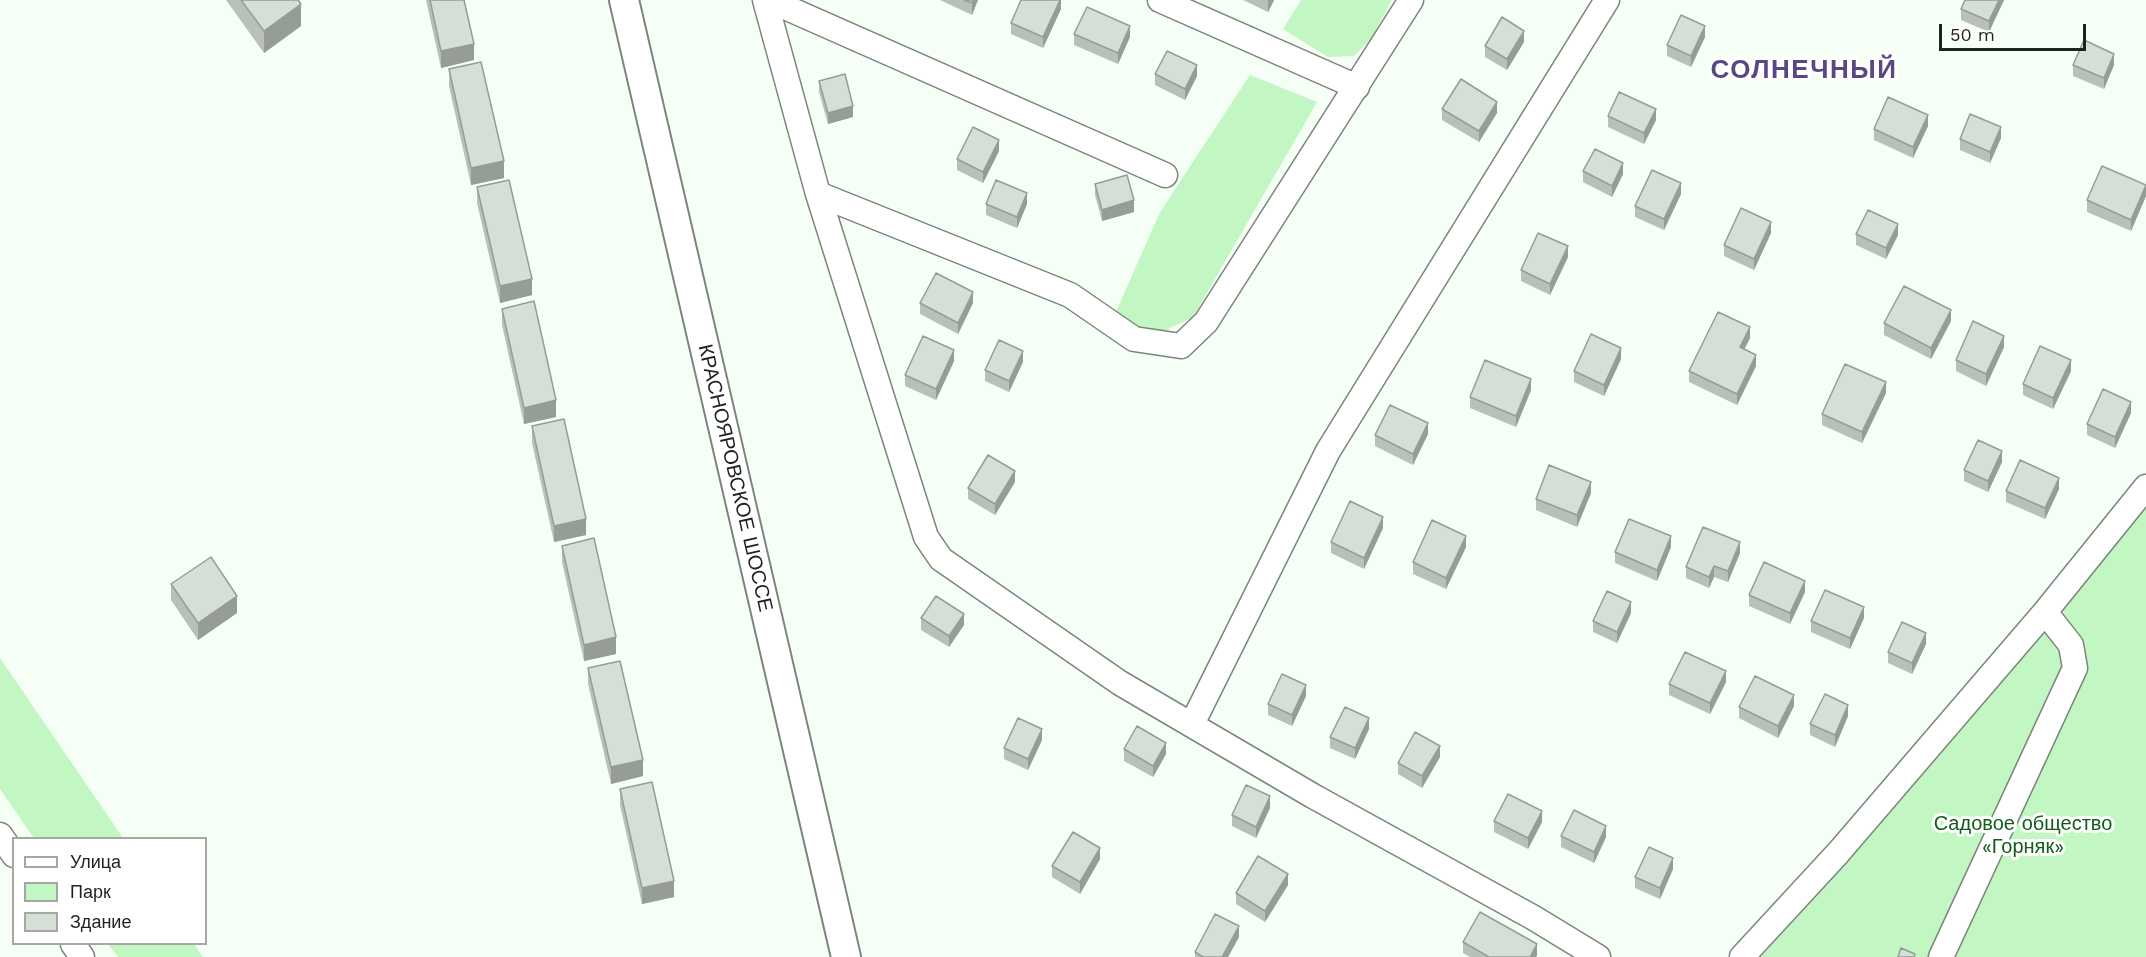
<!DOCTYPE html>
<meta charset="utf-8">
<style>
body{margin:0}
#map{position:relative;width:2146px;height:957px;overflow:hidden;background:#f5fff5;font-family:"Work Sans",sans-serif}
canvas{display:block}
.legend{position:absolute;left:12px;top:837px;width:195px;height:108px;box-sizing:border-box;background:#fff;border:2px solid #a5a7a5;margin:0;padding:8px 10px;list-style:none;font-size:18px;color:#1f231f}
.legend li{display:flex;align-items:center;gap:12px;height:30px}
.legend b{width:30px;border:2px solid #a5a7a5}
.scale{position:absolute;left:1939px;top:24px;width:147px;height:27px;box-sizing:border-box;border:3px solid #1f231f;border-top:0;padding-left:8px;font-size:18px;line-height:21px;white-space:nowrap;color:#1f231f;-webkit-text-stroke:4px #fff;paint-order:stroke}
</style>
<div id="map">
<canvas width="2146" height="957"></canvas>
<ul class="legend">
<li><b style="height:8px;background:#fff"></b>Улица</li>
<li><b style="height:16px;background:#c2f6c2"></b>Парк</li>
<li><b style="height:16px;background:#d6dfd6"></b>Здание</li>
</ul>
<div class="scale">50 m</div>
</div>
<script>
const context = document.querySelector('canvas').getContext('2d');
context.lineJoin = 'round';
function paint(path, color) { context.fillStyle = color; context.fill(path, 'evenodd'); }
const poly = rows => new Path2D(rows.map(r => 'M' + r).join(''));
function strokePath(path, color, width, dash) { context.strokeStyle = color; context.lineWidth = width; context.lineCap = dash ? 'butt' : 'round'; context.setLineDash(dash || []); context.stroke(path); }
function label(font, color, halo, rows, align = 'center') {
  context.font = font + ' "Work Sans",sans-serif'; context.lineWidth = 6; context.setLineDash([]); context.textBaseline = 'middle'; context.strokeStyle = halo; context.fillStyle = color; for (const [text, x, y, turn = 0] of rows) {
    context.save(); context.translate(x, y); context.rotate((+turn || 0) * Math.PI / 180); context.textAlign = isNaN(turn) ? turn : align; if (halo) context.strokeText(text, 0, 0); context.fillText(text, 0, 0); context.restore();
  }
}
paint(poly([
 [1301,0,1392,0,1371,39,1354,56,1328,57,1283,29],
 [1250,75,1317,102,1193,317,1156,335,1115,314,1160,212],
 [2146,504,2146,957,1761,957],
 [0,658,123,838,34,838,0,789],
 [108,944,194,944,203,957,118,957]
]), '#c2f6c2');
const minor = poly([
 [765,0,818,194,926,537,941,559,1120,683,1313,796,1534,918,1598,957],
 [769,0,1165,175],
 [1160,0,1357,87],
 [818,194,1070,295,1134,339,1181,346,1206,322,1411,0],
 [1192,724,1328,451,1607,0],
 [0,835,14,855],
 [73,944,82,957],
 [1742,957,1838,853,2045,612,2146,487],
 [1941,957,2075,668,2071,645,2045,612]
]);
const tertiary = poly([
 [624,0,846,957]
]);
strokePath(minor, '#7c857c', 27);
strokePath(tertiary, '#7c857c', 32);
strokePath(minor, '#fff', 24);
strokePath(tertiary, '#fff', 28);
paint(poly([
 [226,0,298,0,301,26,264,53],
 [426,0,464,0,474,60,441,68],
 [940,0,978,0,972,15],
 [1061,0,1061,9,1043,48,1011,34,1011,23],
 [1243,0,1274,0,1268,12],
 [1965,0,2004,0,1989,32,1961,20,1961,9],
 [1074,34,1130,37,1118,64,1074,45],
 [1705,37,1691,67,1667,56,1667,45],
 [1524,42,1507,70,1485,57,1485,46],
 [2073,65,2114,65,2104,89,2073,76],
 [449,69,504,178,471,185,449,86],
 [1155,74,1197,76,1185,100,1155,85],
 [819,81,853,117,828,124,819,92],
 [1442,109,1497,113,1479,142,1442,120],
 [1608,116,1656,120,1644,144,1608,127],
 [1928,126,1913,158,1874,140,1874,129],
 [2001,138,1990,163,1960,150,1960,139],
 [999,151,983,183,957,170,957,159],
 [1583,171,1623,174,1612,197,1583,182],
 [1095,184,1134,212,1102,221,1095,195],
 [477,187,532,295,500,303,477,203],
 [1681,194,1664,230,1635,217,1635,206],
 [2146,196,2131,231,2087,212,2087,200],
 [986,204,1027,204,1017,228,986,215],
 [1771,233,1754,270,1724,256,1724,245],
 [1856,234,1898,235,1886,259,1856,245],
 [1568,257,1550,295,1521,281,1521,270],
 [920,303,973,303,958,334,920,314],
 [502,309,556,417,524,424,502,325],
 [1951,321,1931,359,1884,335,1884,323],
 [1750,338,1744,349,1756,366,1737,405,1689,382,1689,371],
 [2004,347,1986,386,1956,371,1956,360],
 [1621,359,1604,396,1574,382,1574,371],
 [954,361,936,400,905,386,905,375],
 [1023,362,1009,392,985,381,985,370],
 [2071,371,2053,409,2023,395,2023,384],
 [1531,390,1516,427,1470,408,1470,397],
 [1886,393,1862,443,1822,425,1822,414],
 [2131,413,2115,448,2087,435,2087,424],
 [532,426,586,535,554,542,532,443],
 [1428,434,1413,465,1375,446,1375,435],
 [2002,462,1988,492,1964,481,1964,470],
 [1015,482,995,515,968,499,968,488],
 [2059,489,2045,519,2006,502,2006,491],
 [1591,493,1577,527,1536,510,1536,499],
 [1383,528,1364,569,1331,553,1331,542],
 [562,546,616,654,584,661,562,562],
 [1466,547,1446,589,1413,574,1413,562],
 [1671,547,1657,581,1615,563,1615,552],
 [1740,553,1728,582,1714,577,1709,588,1686,578,1686,567],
 [171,584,237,613,198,640,171,600],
 [1805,592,1790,624,1749,606,1749,595],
 [1631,613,1617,643,1593,632,1593,621],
 [921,618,964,625,949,647,921,630],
 [1864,618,1850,649,1811,632,1811,621],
 [1926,644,1912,674,1888,663,1888,652],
 [588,668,643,776,611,784,588,684],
 [1726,682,1710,714,1669,695,1669,684],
 [1306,696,1292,726,1268,715,1268,704],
 [1794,706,1778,738,1739,718,1739,707],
 [1848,716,1835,747,1810,735,1810,724],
 [1369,729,1355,759,1330,748,1330,737],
 [1042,740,1028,770,1004,759,1004,748],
 [1124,749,1166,754,1153,777,1124,761],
 [1440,757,1422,788,1398,774,1398,763],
 [620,789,674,897,642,904,620,805],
 [1270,808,1256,838,1232,826,1232,815],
 [1494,821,1542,822,1528,849,1494,832],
 [1561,836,1606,837,1594,863,1561,847],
 [1100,859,1080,894,1052,877,1052,866],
 [1673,869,1660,899,1635,888,1635,877],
 [1288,885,1265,922,1236,904,1236,893],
 [1239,937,1228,957,1195,957,1195,952],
 [1463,942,1537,955,1536,957,1470,957,1463,953]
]), '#b8c0b8');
paint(poly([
 [973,0,978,0,972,15,972,3],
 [1060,0,1061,0,1061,9,1043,48,1043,37],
 [1268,0,1274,0,1268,12],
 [1999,0,2004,0,1989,32,1989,21],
 [301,4,301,26,264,53,264,31],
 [1130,26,1130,37,1118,64,1118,53],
 [1705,26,1705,37,1691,67,1691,56],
 [1524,31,1524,42,1507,70,1507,59],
 [474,44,474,60,441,68,441,51],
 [2114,54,2114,65,2104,89,2104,78],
 [1197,65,1197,76,1185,100,1185,89],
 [1497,102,1497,113,1479,142,1479,131],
 [853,106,853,117,828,124,828,113],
 [1656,109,1656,120,1644,144,1644,133],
 [1928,115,1928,126,1913,158,1913,147],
 [2001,127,2001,138,1990,163,1990,152],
 [999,140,999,151,983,183,983,172],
 [504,161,504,178,471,185,471,168],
 [1623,163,1623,174,1612,197,1612,186],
 [1681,183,1681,194,1664,230,1664,219],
 [2146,185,2146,196,2131,231,2131,220],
 [1027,193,1027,204,1017,228,1017,217],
 [1134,200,1134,212,1102,221,1102,210],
 [1771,222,1771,233,1754,270,1754,259],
 [1898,224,1898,235,1886,259,1886,248],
 [1568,246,1568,257,1550,295,1550,284],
 [532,279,532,295,500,303,500,286],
 [973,292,973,303,958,334,958,323],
 [1951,310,1951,321,1931,359,1931,348],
 [1750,327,1750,338,1740,358,1740,347],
 [2004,336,2004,347,1986,386,1986,374],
 [1621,348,1621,359,1604,396,1604,385],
 [954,350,954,361,936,400,936,389],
 [1023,351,1023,362,1009,392,1009,381],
 [1756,355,1756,366,1737,405,1737,394],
 [2071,360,2071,371,2053,409,2053,398],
 [1531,379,1531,390,1516,427,1516,416],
 [1886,382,1886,393,1862,443,1862,432],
 [556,400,556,417,524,424,524,408],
 [2131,402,2131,413,2115,448,2115,437],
 [1428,423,1428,434,1413,465,1413,454],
 [2002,451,2002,462,1988,492,1988,481],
 [1015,471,1015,482,995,515,995,504],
 [2059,478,2059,489,2045,519,2045,508],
 [1591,482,1591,493,1577,527,1577,515],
 [1383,517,1383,528,1364,569,1364,558],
 [586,519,586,535,554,542,554,526],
 [1466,536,1466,547,1446,589,1446,578],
 [1671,536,1671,547,1657,581,1657,570],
 [1740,542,1740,553,1728,582,1728,571],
 [1714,566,1714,577,1709,588,1709,577],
 [1805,581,1805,592,1790,624,1790,613],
 [237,596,237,613,198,640,198,623],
 [1631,602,1631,613,1617,643,1617,632],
 [1864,607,1864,618,1850,649,1850,638],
 [964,614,964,625,949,647,949,636],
 [1926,633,1926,644,1912,674,1912,663],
 [616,637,616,654,584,661,584,645],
 [1726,671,1726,682,1710,714,1710,703],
 [1306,685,1306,696,1292,726,1292,715],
 [1794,695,1794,706,1778,738,1778,726],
 [1848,705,1848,716,1835,747,1835,735],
 [1369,718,1369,729,1355,759,1355,748],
 [1042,729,1042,740,1028,770,1028,759],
 [1166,743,1166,754,1153,777,1153,766],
 [1440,746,1440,757,1422,788,1422,776],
 [643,760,643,776,611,784,611,767],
 [1270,796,1270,808,1256,838,1256,827],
 [1542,811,1542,822,1528,849,1528,838],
 [1606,826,1606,837,1594,863,1594,852],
 [1100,848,1100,859,1080,894,1080,882],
 [1673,858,1673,869,1660,899,1660,888],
 [1288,874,1288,885,1265,922,1265,911],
 [674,881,674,897,642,904,642,888],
 [1239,926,1239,937,1228,957,1222,957],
 [1537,944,1537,955,1536,957,1530,957]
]), '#969c96');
const building = poly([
 [241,0,298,0,301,4,264,31,241,0],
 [430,0,464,0,474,44,441,51,430,0],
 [964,0,973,0,972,3,964,0],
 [1021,0,1060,0,1043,37,1011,23,1021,0],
 [1965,0,1999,0,1989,21,1961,9,1965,0],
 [1087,7,1130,26,1118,53,1074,34,1087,7],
 [1681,15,1705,26,1691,56,1667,45,1681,15],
 [1502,17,1524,31,1507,59,1485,46,1502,17],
 [2084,40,2114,54,2104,78,2073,65,2084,40],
 [1167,51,1197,65,1185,89,1155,74,1167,51],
 [481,62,504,161,471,168,449,69,481,62],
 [845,74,853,106,828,113,819,81,845,74],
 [1461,79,1497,102,1479,131,1442,109,1461,79],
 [1619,92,1656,109,1644,133,1608,116,1619,92],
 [1888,97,1928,115,1913,147,1874,129,1888,97],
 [1970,114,2001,127,1990,152,1960,139,1970,114],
 [973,127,999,140,983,172,957,159,973,127],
 [1595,149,1623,163,1612,186,1583,171,1595,149],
 [2102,166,2146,185,2131,220,2087,200,2102,166],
 [1652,170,1681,183,1664,219,1635,206,1652,170],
 [1127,175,1134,200,1102,210,1095,184,1127,175],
 [509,180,532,279,500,286,477,187,509,180],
 [996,180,1027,193,1017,217,986,204,996,180],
 [1741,208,1771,222,1754,259,1724,245,1741,208],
 [1868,210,1898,224,1886,248,1856,234,1868,210],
 [1538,233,1568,246,1550,284,1521,270,1538,233],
 [936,273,973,292,958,323,920,303,936,273],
 [1904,286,1951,310,1931,348,1884,323,1904,286],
 [534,301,556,400,524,408,502,309,534,301],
 [1718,312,1750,327,1740,347,1756,355,1737,394,1689,371,1718,312],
 [1973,321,2004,336,1986,374,1956,360,1973,321],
 [1591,334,1621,348,1604,385,1574,371,1591,334],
 [923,336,954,350,936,389,905,375,923,336],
 [999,340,1023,351,1009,381,985,370,999,340],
 [2040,346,2071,360,2053,398,2023,384,2040,346],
 [1485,360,1531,379,1516,416,1470,397,1485,360],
 [1845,364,1886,382,1862,432,1822,414,1845,364],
 [2103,389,2131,402,2115,437,2087,424,2103,389],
 [1390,405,1428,423,1413,454,1375,435,1390,405],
 [564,419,586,519,554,526,532,426,564,419],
 [1978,440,2002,451,1988,481,1964,470,1978,440],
 [988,455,1015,471,995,504,968,488,988,455],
 [2020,460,2059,478,2045,508,2006,491,2020,460],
 [1549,465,1591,482,1577,515,1536,499,1549,465],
 [1350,501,1383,517,1364,558,1331,542,1350,501],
 [1629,519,1671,536,1657,570,1615,552,1629,519],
 [1432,520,1466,536,1446,578,1413,562,1432,520],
 [1703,527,1740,542,1728,571,1714,566,1709,577,1686,567,1703,527],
 [594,538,616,637,584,645,562,546,594,538],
 [211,557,237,596,198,623,171,584,211,557],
 [1764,562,1805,581,1790,613,1749,595,1764,562],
 [1825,590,1864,607,1850,638,1811,621,1825,590],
 [1607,591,1631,602,1617,632,1593,621,1607,591],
 [936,596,964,614,949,636,921,618,936,596],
 [1902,622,1926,633,1912,663,1888,652,1902,622],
 [1685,652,1726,671,1710,703,1669,684,1685,652],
 [620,661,643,760,611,767,588,668,620,661],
 [1282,674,1306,685,1292,715,1268,704,1282,674],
 [1755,676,1794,695,1778,726,1739,707,1755,676],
 [1825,694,1848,705,1835,735,1810,724,1825,694],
 [1345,707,1369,718,1355,748,1330,737,1345,707],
 [1018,718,1042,729,1028,759,1004,748,1018,718],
 [1137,726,1166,743,1153,766,1124,749,1137,726],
 [1415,732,1440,746,1422,776,1398,763,1415,732],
 [652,782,674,881,642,888,620,789,652,782],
 [1246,785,1270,796,1256,827,1232,815,1246,785],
 [1508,794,1542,811,1528,838,1494,821,1508,794],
 [1574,810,1606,826,1594,852,1561,836,1574,810],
 [1073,832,1100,848,1080,882,1052,866,1073,832],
 [1649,847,1673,858,1660,888,1635,877,1649,847],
 [1258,856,1288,874,1265,911,1236,893,1258,856],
 [1480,912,1537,944,1530,957,1489,957,1463,942,1480,912],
 [1215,914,1239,926,1222,957,1203,957,1195,952,1215,914],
 [1901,948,1915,954,1914,957,1898,957,1901,948]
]);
paint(building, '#d6dfd6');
strokePath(building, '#969c96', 1.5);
label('20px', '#1f231f', '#fff', [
 ["КРАСНОЯРОВСКОЕ ШОССЕ",735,478,77]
]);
label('20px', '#125c1c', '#fff', [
 ["Садовое общество",2023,824],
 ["«Горняк»",2023,847]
]);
context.letterSpacing = '1.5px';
label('bold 26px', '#594886', '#fff', [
 ["СОЛНЕЧНЫЙ",1804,70]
]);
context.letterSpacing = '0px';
</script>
